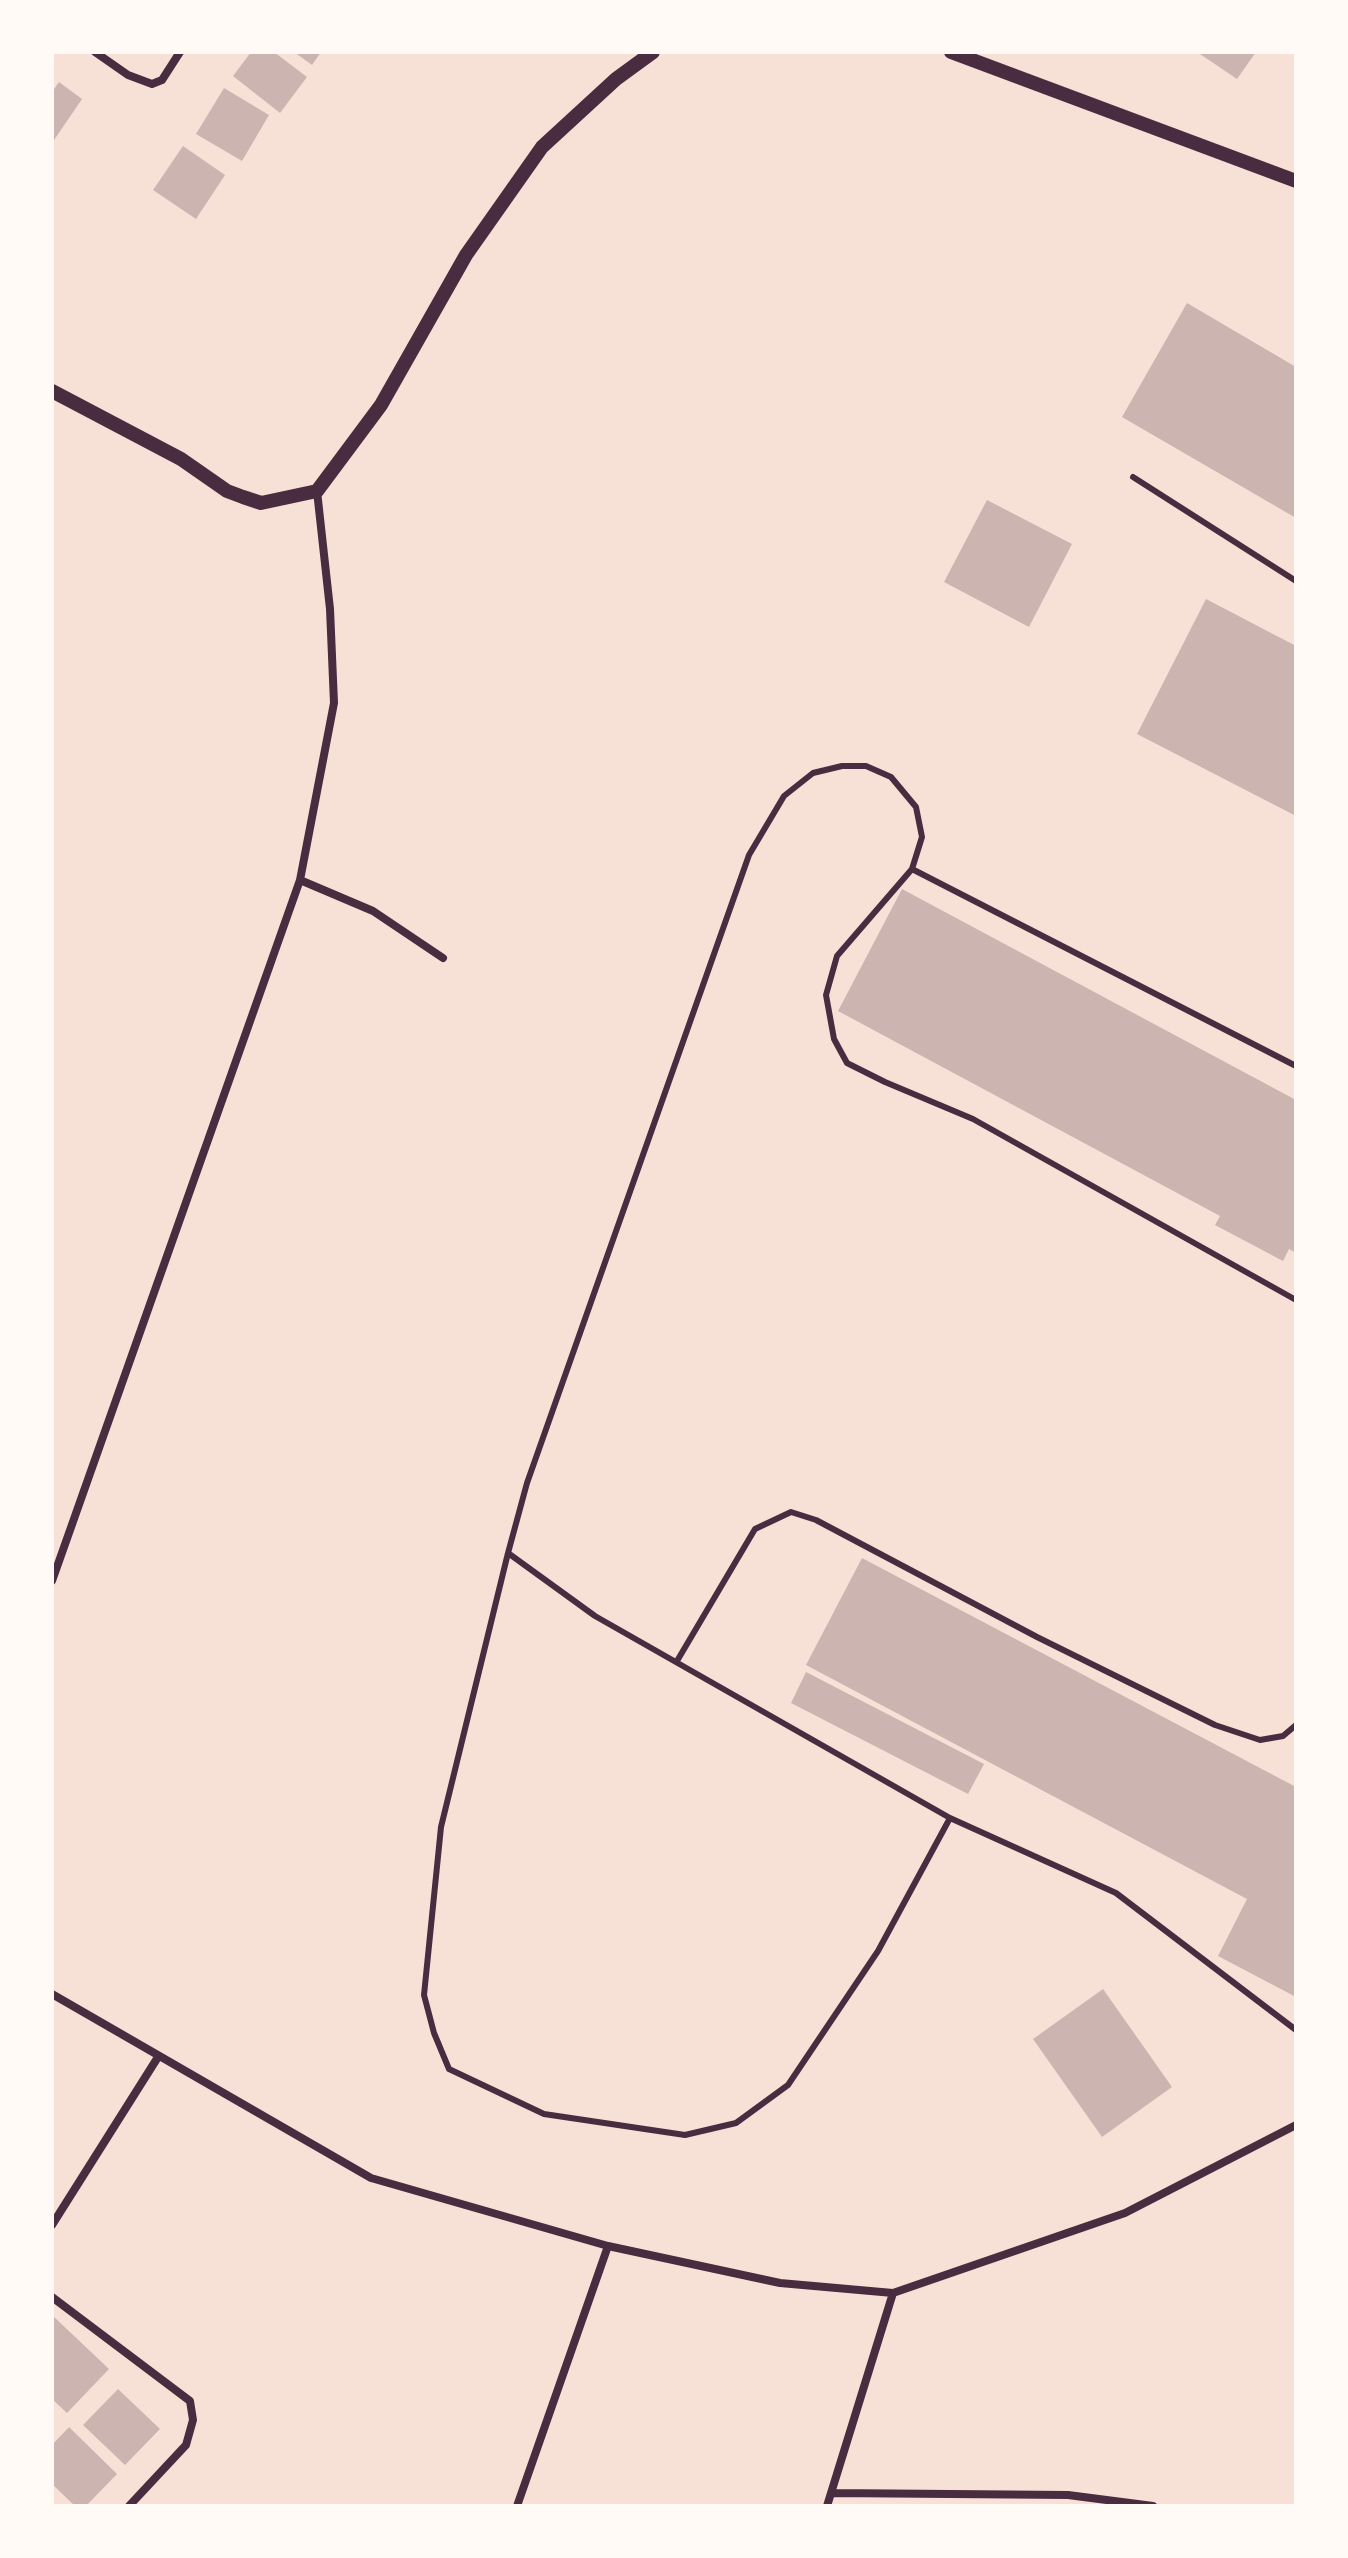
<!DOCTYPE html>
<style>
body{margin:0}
#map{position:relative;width:1348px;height:2558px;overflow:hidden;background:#f7e1d7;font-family:"Roboto Condensed",sans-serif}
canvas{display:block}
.frame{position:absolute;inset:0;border:54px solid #fffaf5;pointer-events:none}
</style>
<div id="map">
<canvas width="1348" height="2558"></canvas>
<div class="frame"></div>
</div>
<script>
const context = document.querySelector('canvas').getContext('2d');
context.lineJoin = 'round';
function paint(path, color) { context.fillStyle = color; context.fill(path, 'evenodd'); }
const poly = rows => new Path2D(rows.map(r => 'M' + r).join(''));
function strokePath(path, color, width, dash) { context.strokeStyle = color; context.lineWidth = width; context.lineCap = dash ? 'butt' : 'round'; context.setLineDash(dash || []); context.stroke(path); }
paint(poly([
 [251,52,274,52,307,77,280,113,233,76],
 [294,52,321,52,312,65],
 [1197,52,1256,52,1237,79],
 [59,82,82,99,52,143,52,92],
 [224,88,269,115,242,161,196,134],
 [183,146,225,175,196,219,153,190],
 [1187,303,1296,367,1296,518,1122,417],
 [987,500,1072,544,1029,627,944,582],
 [1206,599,1296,646,1296,816,1137,734],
 [902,889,1296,1100,1296,1253,1289,1249,1283,1261,1215,1225,1220,1216,838,1011],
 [862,1558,1296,1787,1296,1997,1218,1956,1247,1899,806,1665],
 [806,1672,984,1764,968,1794,791,1703],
 [1103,1989,1172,2087,1102,2137,1033,2039],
 [52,2315,109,2369,67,2413,52,2399],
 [118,2389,160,2429,125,2465,83,2425],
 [69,2427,117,2474,86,2506,75,2506,52,2484,52,2445]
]), '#ccb4b1');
strokePath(poly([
 [1133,477,1296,581],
 [912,869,1296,1066],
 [1296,1300,973,1119,885,1082,847,1063,834,1039,826,995,837,956,912,869,922,837,916,807,891,777,866,766,842,766,813,773,784,796,749,855,527,1483,508,1553,595,1616,950,1818,1116,1893,1296,2030],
 [508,1553,441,1827,424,1995,434,2033,449,2069,544,2114,685,2135,736,2123,788,2085,878,1951,950,1818],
 [677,1661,755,1529,791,1512,816,1520,1037,1637,1215,1725,1260,1740,1283,1736,1296,1725]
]), '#4a2c40', 6);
strokePath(poly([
 [95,52,128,75,152,84,162,80,180,52],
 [300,880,334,703,330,609,317,491],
 [52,1581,300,880,373,911,443,958],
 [52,1994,371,2178,608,2246,780,2283,893,2293,1125,2213,1296,2125],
 [52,2225,158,2057],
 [52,2297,190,2401,193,2420,186,2445,129,2506],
 [832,2493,1068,2495,1153,2506],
 [517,2506,608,2246],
 [827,2506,893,2293]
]), '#4a2c40', 8);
strokePath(poly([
 [951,52,1296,181],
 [52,391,181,459,227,491,243,497,261,503,317,491,381,405,466,255,542,147,616,79,653,52]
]), '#4a2c40', 14);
</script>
